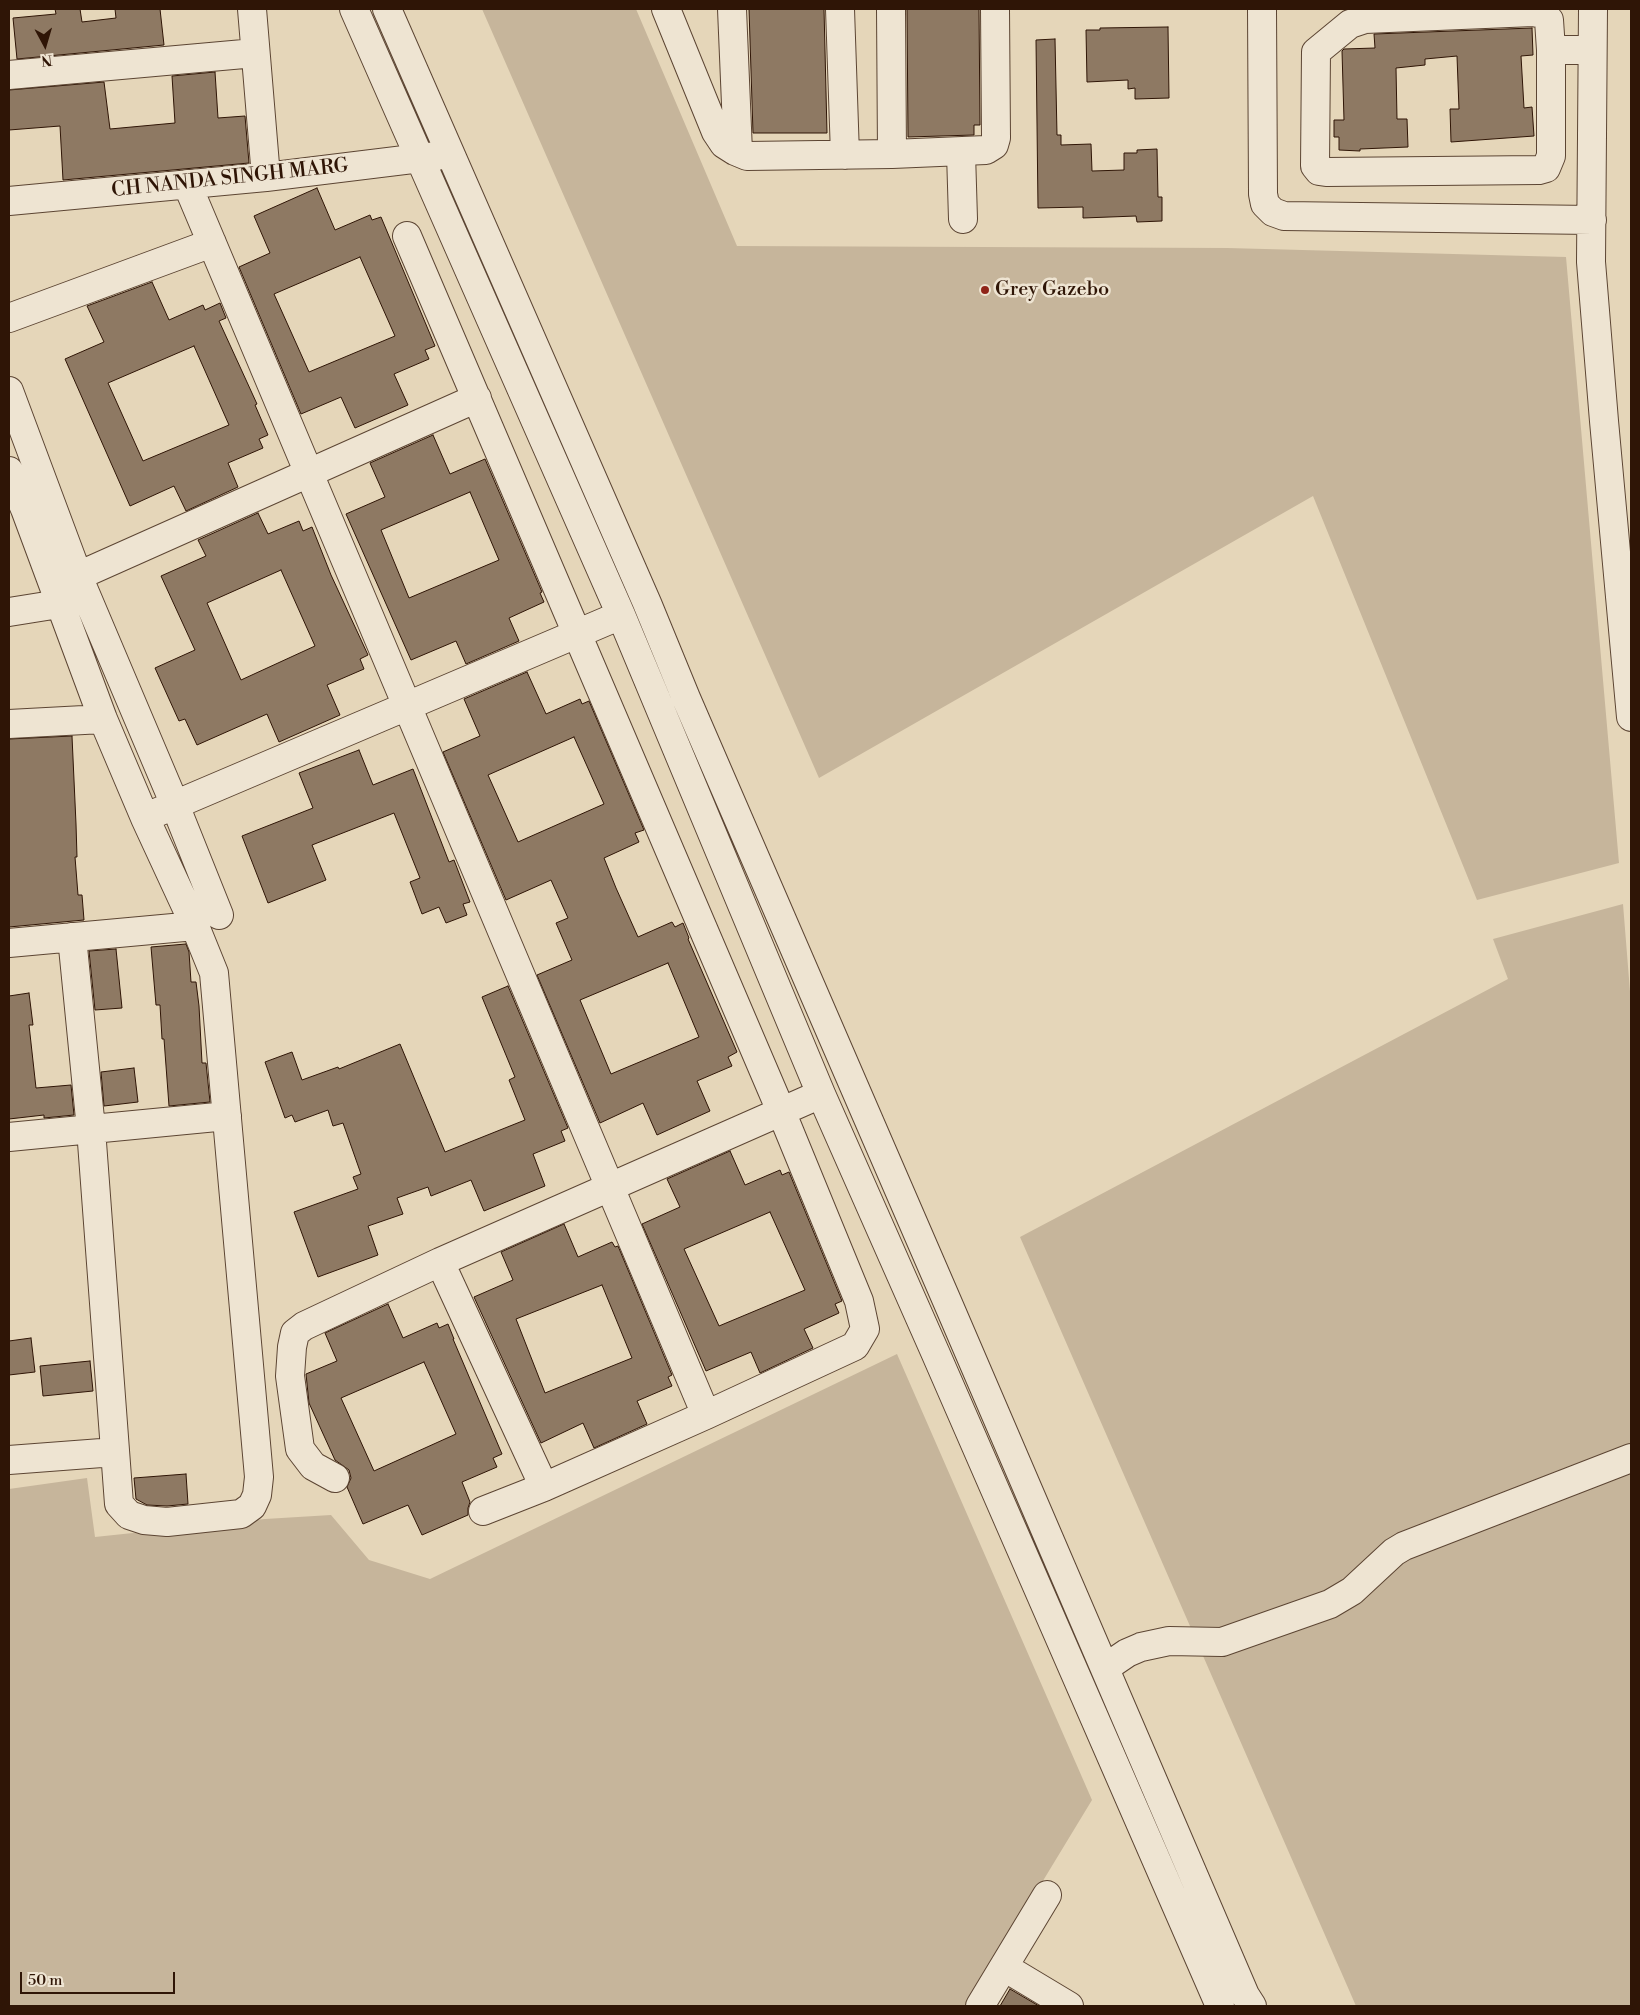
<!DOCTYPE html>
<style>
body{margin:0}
#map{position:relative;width:1640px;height:2015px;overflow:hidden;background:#e5d6b9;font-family:"Libre Bodoni",serif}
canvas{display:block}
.frame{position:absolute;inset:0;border:10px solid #2f1506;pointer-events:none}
.north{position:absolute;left:20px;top:20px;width:50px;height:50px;-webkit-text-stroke:4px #eee4d2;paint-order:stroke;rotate:174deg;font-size:14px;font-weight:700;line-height:20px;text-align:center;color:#2f1506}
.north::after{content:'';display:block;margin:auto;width:18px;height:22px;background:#2f1506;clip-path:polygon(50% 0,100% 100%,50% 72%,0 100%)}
.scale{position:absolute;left:20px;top:1972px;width:155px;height:22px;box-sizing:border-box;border:2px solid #2f1506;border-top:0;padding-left:6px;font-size:15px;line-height:18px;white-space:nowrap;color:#2f1506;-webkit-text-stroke:4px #eee4d2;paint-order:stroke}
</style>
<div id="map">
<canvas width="1640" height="2015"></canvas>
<div class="frame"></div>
<div class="north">N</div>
<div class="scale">50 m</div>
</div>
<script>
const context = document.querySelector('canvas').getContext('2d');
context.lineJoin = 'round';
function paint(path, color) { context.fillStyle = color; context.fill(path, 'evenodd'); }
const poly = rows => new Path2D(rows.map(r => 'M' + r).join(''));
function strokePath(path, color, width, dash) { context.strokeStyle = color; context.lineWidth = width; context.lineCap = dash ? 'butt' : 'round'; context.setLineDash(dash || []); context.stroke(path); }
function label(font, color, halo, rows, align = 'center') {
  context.font = font + ' "Libre Bodoni",serif'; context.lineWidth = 5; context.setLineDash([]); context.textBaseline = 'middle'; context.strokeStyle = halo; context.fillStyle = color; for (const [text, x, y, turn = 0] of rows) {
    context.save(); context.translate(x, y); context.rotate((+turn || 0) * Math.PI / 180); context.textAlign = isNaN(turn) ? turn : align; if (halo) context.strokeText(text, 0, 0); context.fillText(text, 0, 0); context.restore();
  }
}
paint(poly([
 [482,9,636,9,737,246,1227,248,1566,257,1619,863,1477,900,1313,496,819,778],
 [1623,904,1631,1004,1631,2006,1356,2006,1020,1237,1508,979,1493,939],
 [897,1354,1092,1800,967,2006,9,2006,9,1489,87,1478,95,1537,265,1519,331,1515,369,1560,430,1579]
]), '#c6b59b');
const building = poly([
 [55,9,80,9,82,22,116,18,115,9,160,9,164,45,17,59,13,18,56,14,55,9],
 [749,9,824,9,827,133,753,133,749,9],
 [907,9,979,9,980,125,974,125,974,135,908,137,907,9],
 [1168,27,1169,98,1135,99,1135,88,1128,89,1128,80,1087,82,1086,30,1100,30,1100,28,1168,27],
 [1532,28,1533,55,1521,56,1524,108,1532,107,1534,136,1451,142,1450,109,1459,109,1457,56,1425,59,1425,65,1396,68,1397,119,1407,119,1408,147,1360,149,1360,151,1339,150,1339,137,1334,137,1334,120,1344,120,1342,51,1344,49,1375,48,1374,34,1532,28],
 [1055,39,1057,135,1061,135,1061,145,1091,144,1092,171,1124,170,1124,153,1137,153,1137,150,1157,149,1158,197,1162,197,1162,221,1137,222,1136,216,1083,218,1083,207,1038,208,1036,40,1055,39],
 [215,72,218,118,245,116,249,163,63,180,60,126,9,130,9,90,104,82,110,129,175,123,172,76,215,72],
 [317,188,335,230,370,215,372,220,381,217,435,346,425,350,429,359,394,374,408,405,355,428,341,397,301,414,239,267,270,253,254,216,317,188],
 [360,257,395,336,309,372,274,294,360,257],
 [152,282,169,320,203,305,205,310,220,303,226,318,219,321,257,404,255,405,268,435,259,439,263,448,228,463,238,487,186,511,174,486,130,506,65,359,104,342,87,306,152,282],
 [194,346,229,425,143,461,108,383,194,346],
 [433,435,450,474,485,459,542,592,540,593,544,602,509,618,519,641,466,664,456,641,411,660,346,514,385,497,370,463,433,435],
 [470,492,499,560,409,598,381,530,470,492],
 [258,513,268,534,299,521,303,531,312,527,331,575,368,655,360,659,364,669,327,685,340,715,279,742,267,714,197,745,185,719,179,721,155,668,195,650,161,576,206,556,198,540,258,513],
 [281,570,315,646,241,680,207,603,281,570],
 [527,672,546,714,580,699,582,704,589,701,644,830,635,833,639,842,604,858,616,888,638,937,672,922,675,927,683,923,689,938,688,939,737,1052,728,1057,732,1066,697,1081,710,1111,657,1135,643,1103,600,1123,537,975,572,960,556,923,568,918,551,880,506,900,443,752,480,736,464,699,527,672],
 [574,737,604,804,518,842,488,775,574,737],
 [668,963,699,1037,611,1074,580,1000,668,963],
 [72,736,76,824,77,857,75,857,78,895,82,895,84,920,9,927,9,739,72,736],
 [359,750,373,785,413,769,449,862,454,860,470,902,463,904,467,915,446,923,439,907,422,914,410,882,420,878,394,813,312,845,326,880,268,903,242,836,313,808,299,773,359,750],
 [186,944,189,952,191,982,196,982,199,1006,202,1063,206,1063,210,1102,169,1106,164,1039,162,1039,160,1005,156,1005,151,947,186,944],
 [116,949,122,1008,95,1010,89,951,116,949],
 [508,986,568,1128,561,1131,565,1141,533,1154,545,1186,484,1211,471,1180,431,1196,428,1187,397,1198,403,1214,368,1226,378,1255,318,1277,294,1212,358,1189,353,1177,361,1174,343,1123,333,1126,328,1110,295,1122,292,1115,285,1118,265,1062,292,1052,302,1080,338,1067,339,1069,400,1044,445,1152,525,1120,509,1080,515,1077,482,997,508,986],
 [29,993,33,1025,29,1025,36,1088,71,1085,74,1115,44,1118,44,1115,9,1119,9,996,29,993],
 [134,1068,138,1102,104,1106,101,1072,134,1068],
 [730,1151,745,1185,780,1170,782,1175,789,1172,842,1301,835,1304,839,1313,804,1329,813,1348,760,1373,751,1352,706,1371,642,1224,680,1207,667,1179,730,1151],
 [770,1212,805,1290,719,1326,684,1249,770,1212],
 [564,1224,578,1257,612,1242,615,1247,618,1246,672,1375,668,1377,672,1386,637,1401,647,1424,594,1448,583,1423,541,1443,474,1297,513,1280,501,1252,564,1224],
 [602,1285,632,1358,545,1393,516,1319,602,1285],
 [388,1304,403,1338,437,1323,439,1328,448,1324,454,1339,453,1339,502,1454,493,1458,497,1467,462,1482,470,1502,468,1508,468,1515,422,1535,408,1505,363,1524,347,1487,351,1478,349,1470,335,1460,309,1403,306,1374,337,1361,325,1333,388,1304],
 [424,1362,456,1434,374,1471,341,1398,424,1362],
 [31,1338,35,1372,9,1375,9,1341,31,1338],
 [90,1361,93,1391,43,1396,40,1366,90,1361],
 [186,1474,188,1504,167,1506,147,1505,136,1499,134,1478,186,1474],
 [1010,1989,1039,2006,1000,2006,1010,1989]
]);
paint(building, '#8e7963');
strokePath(building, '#2f1506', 1);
const minor = poly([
 [252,9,266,177],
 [354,9,621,615,821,1094,935,1352,1220,2006],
 [387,9,647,603,686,698,947,1301,1245,1995,1252,2006],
 [666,9,716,132,724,144,735,151,747,156,892,154,986,150,994,145,996,138,995,9],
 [732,9,738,152],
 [840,9,845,155],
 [891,9,892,154],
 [1262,9,1263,194,1265,204,1273,212,1284,216,1592,220],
 [1593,9,1591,262,1604,421,1631,717],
 [1551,50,1551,156,1546,168,1539,170,1326,172,1319,171,1315,166,1316,52,1350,24,1365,19,1533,12,1543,14,1549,20,1551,50,1592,50],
 [9,75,255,53],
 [961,153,963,219],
 [187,184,706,1415],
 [9,201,266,177,437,156],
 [407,236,781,1111,859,1301,865,1329,855,1346,706,1415,544,1487,483,1511],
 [9,318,212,243],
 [9,391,78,576,175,805,219,915],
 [9,471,25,509,103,719,145,818,195,926,214,973,259,1477,257,1495,252,1506,241,1514,167,1522,144,1520,129,1515,119,1504,91,1129,72,937],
 [78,576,477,398],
 [9,612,59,604],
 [9,724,103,719],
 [158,812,621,615],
 [9,943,195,926],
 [9,1137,227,1116],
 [440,1262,544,1487],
 [9,1460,115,1452],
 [335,1478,313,1466,300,1449,290,1376,292,1347,295,1333,304,1326,440,1262,821,1094],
 [1105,1668,1127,1653,1141,1647,1169,1641,1222,1642,1330,1604,1352,1591,1394,1552,1404,1546,1631,1458],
 [1004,1967,1069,2006],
 [980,2006,1047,1895]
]);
strokePath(minor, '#5c4533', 30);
strokePath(minor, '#eee4d2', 28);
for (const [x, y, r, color] of [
 [985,290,5,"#8f2418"]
]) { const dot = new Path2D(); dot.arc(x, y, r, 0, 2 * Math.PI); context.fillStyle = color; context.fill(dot); strokePath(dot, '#eee4d2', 2); }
label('20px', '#2f1506', '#eee4d2', [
 ["CH NANDA SINGH MARG",230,179,-6]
]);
label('20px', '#2f1506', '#eee4d2', [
 ["Grey Gazebo",995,290]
], 'left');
</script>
